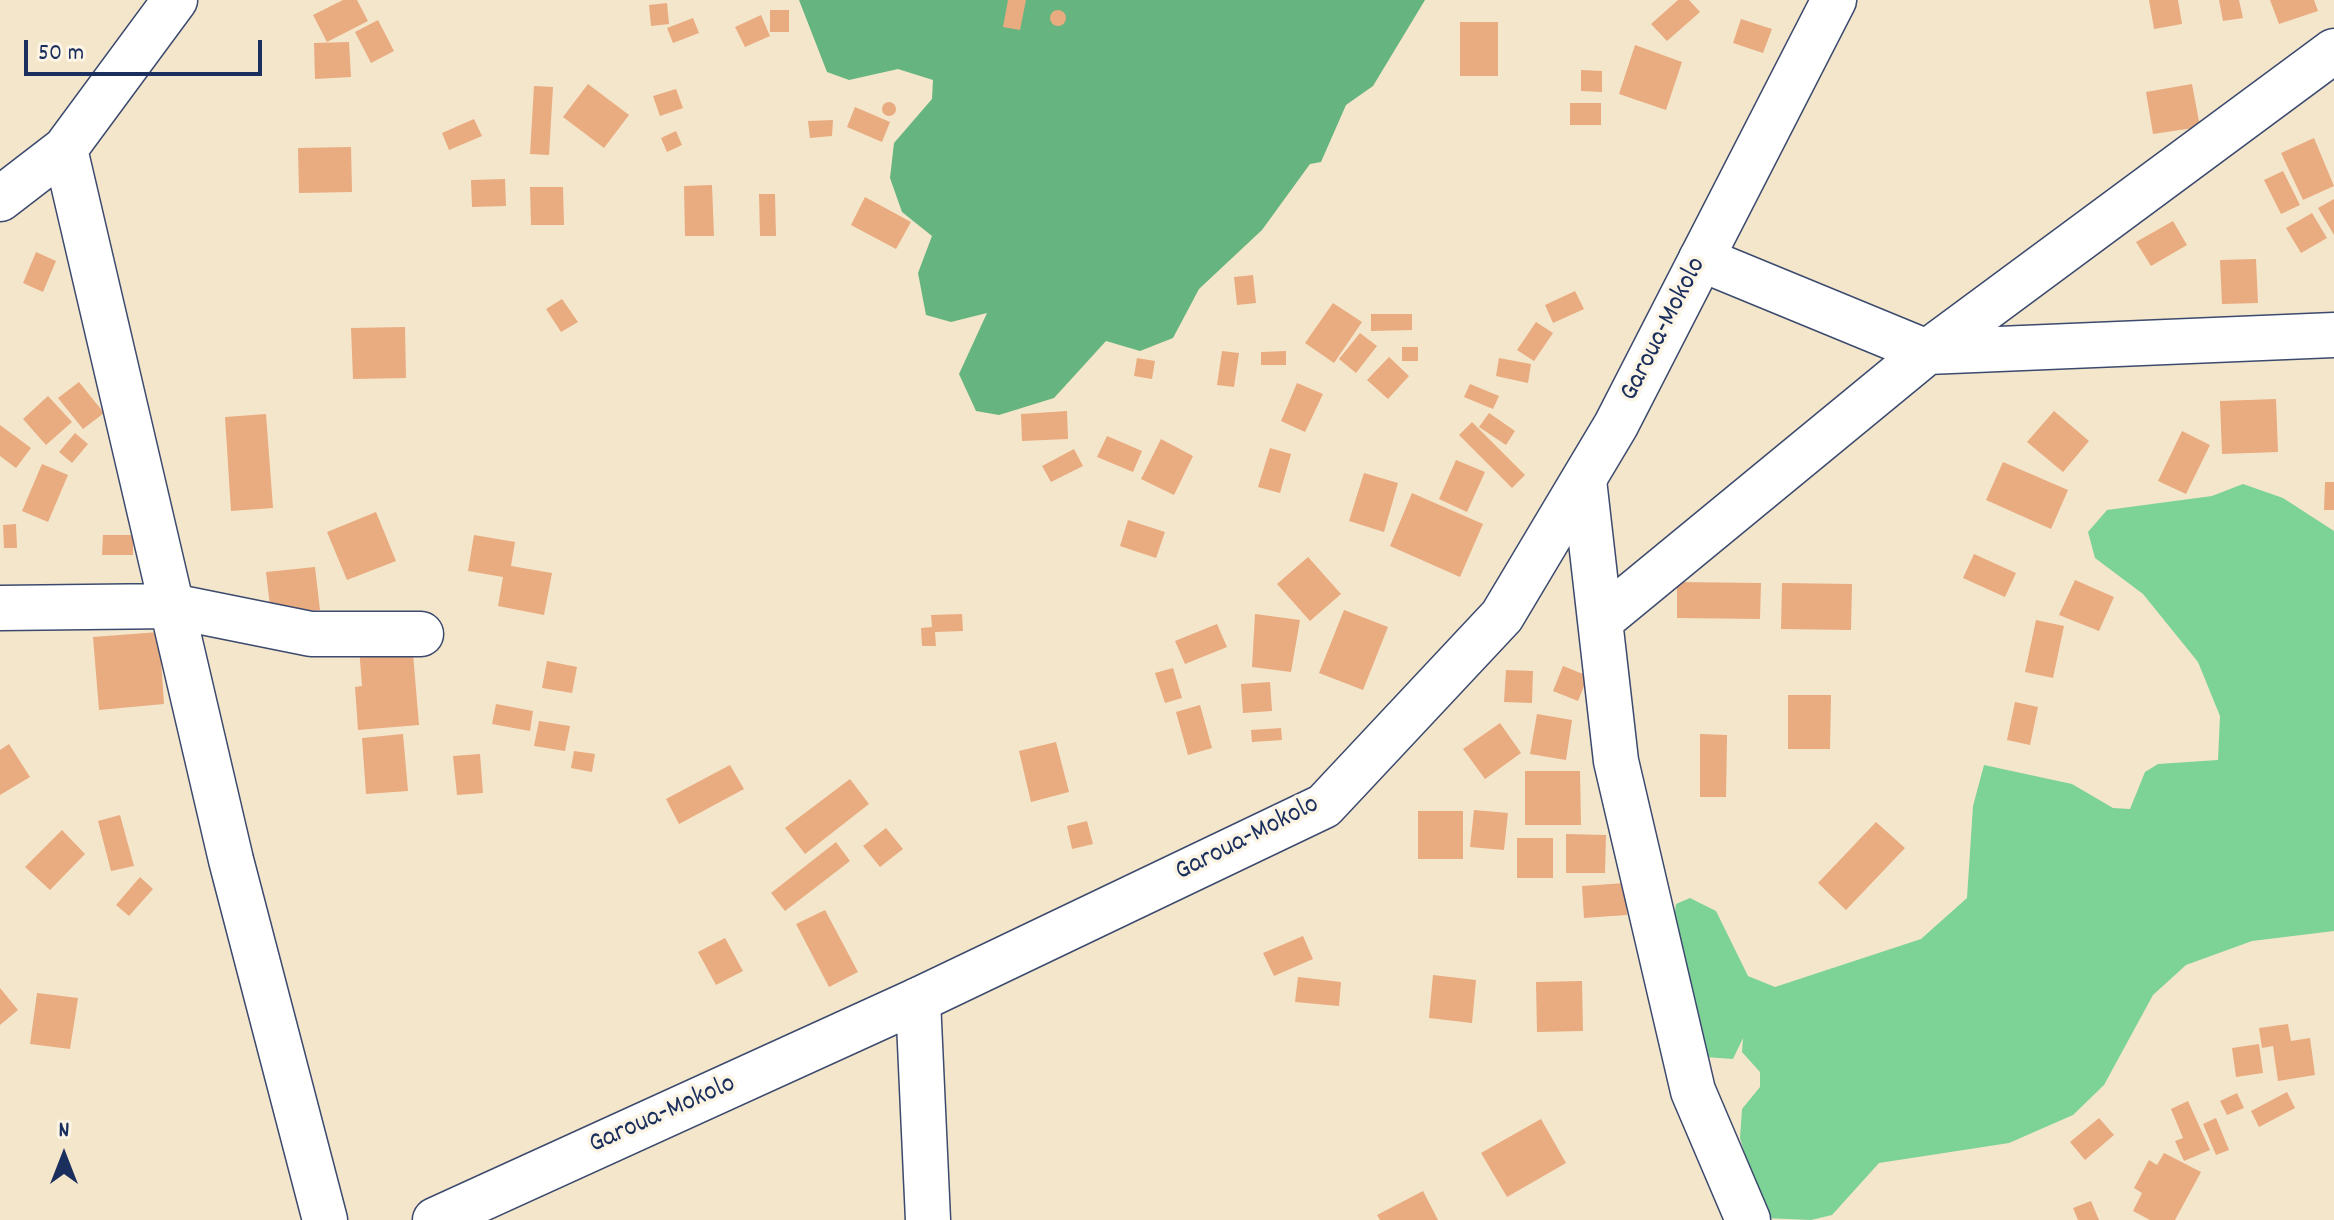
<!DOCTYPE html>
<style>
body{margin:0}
#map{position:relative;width:2334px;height:1220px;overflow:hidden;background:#f4e6cb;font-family:Dekko,sans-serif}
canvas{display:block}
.north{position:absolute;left:24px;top:1116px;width:80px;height:80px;-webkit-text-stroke:6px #fcf5e5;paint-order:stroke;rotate:0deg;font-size:22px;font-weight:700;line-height:32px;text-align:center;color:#1b2f5e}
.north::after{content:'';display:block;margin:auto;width:28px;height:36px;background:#1b2f5e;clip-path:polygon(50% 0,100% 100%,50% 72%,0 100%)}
.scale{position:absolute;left:24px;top:40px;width:238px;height:36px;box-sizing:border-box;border:4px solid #1b2f5e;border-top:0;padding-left:10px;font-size:24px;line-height:28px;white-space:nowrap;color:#1b2f5e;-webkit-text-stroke:6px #fcf5e5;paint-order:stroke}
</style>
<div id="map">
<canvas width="2334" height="1220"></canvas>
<div class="north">N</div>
<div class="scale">50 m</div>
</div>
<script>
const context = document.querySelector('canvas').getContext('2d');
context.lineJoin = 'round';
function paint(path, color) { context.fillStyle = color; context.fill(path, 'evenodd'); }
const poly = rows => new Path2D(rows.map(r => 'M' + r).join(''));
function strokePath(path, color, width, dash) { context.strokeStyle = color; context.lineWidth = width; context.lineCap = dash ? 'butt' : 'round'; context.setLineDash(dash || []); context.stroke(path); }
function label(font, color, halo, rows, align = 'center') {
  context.font = font + ' Dekko,sans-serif'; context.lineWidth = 7; context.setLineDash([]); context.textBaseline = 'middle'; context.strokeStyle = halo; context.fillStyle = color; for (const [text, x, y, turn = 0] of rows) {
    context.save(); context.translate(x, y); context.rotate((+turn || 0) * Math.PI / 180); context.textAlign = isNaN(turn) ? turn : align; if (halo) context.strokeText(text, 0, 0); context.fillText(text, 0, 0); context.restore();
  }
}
paint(poly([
 [2243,484,2283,498,2334,531,2334,931,2252,941,2186,965,2153,995,2104,1085,2073,1115,2009,1143,1879,1163,1832,1215,1811,1220,1764,1218,1740,1138,1742,1109,1760,1087,1760,1072,1742,1052,1743,1038,1733,1059,1705,1057,1670,945,1676,904,1690,898,1716,911,1748,976,1775,987,1921,939,1967,898,1973,806,1984,765,2072,784,2113,808,2130,809,2145,772,2158,764,2218,760,2220,716,2198,662,2143,594,2095,558,2088,532,2107,510,2212,496]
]), '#7dd296');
paint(poly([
 [799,0,1425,0,1373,86,1346,105,1321,162,1310,164,1262,230,1199,289,1173,338,1140,351,1106,341,1054,398,999,415,976,411,959,374,987,313,951,322,926,315,918,273,932,236,902,212,890,178,894,143,932,99,933,80,898,69,849,80,827,72]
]), '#66b47f');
paint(poly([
 [343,0,357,0,368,21,327,42,313,15],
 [1008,0,1026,0,1020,30,1003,27],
 [1678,0,1689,0,1700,12,1667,41,1651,24],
 [2149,0,2178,0,2182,24,2154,29],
 [2219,0,2239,0,2243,18,2223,21],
 [2270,0,2314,0,2318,11,2279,24],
 [667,3,669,24,651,26,649,5],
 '1050 18a8 8 0 1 1 16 0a8 8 0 1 1-16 0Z',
 [770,10,789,10,789,32,770,32],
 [761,15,770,36,745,47,735,27],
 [693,18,699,33,673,43,667,28],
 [1741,19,1772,29,1763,53,1733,43],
 [378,20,394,51,371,63,355,32],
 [1460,22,1498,22,1498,76,1460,76],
 [349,42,351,77,315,79,314,43],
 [1635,45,1682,62,1666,110,1619,94],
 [1581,70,1602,71,1602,92,1581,91],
 [588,84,629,115,604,148,563,117],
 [2192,84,2200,127,2153,134,2146,92],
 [534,86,553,87,549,155,530,154],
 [676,89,683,108,660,116,653,96],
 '882 109a7 7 0 1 1 14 0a7 7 0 1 1-14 0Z',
 [1570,103,1601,103,1601,125,1570,125],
 [855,107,890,122,882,142,847,127],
 [474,119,482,136,449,150,442,133],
 [833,120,832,136,810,138,808,121],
 [676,131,682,145,667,152,661,138],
 [2314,138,2334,186,2303,200,2281,153],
 [351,147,352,192,299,193,298,148],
 [2283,171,2300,205,2281,214,2264,180],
 [505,179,506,206,472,207,471,180],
 [712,185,714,236,685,236,684,186],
 [530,187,563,187,564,225,531,225],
 [759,194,775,194,776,236,760,236],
 [865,197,911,222,896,249,851,225],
 [2334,199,2334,235,2318,208],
 [2312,213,2327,238,2301,253,2286,228],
 [2173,221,2187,245,2151,266,2136,242],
 [36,252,56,261,43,292,23,283],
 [2256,259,2258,303,2222,304,2220,260],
 [1253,275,1256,303,1237,305,1234,277],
 [1575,291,1584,309,1553,323,1545,305],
 [562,299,578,322,561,332,546,309],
 [1333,303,1362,322,1334,363,1305,343],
 [1371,314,1412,314,1412,330,1371,331],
 [1536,322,1553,333,1534,361,1517,350],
 [405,327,406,378,353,379,351,328],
 [1360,333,1377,346,1356,373,1339,359],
 [1402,347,1418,347,1418,361,1402,361],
 [1222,351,1239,353,1234,387,1217,385],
 [1286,351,1286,365,1261,365,1261,352],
 [1389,357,1409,376,1388,399,1367,380],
 [1137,358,1155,361,1152,379,1134,376],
 [1499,358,1531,364,1528,383,1496,376],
 [79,382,104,413,83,429,58,398],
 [1297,383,1323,394,1305,432,1281,421],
 [1470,384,1499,396,1493,409,1464,397],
 [48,396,72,422,46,445,23,419],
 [2276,399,2278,452,2222,454,2220,401],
 [1067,411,1068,439,1022,441,1021,414],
 [2054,411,2089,441,2063,472,2027,442],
 [1489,413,1515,431,1506,445,1479,427],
 [266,414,273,508,231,511,225,417],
 [1472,422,1525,475,1512,488,1459,435],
 [0,425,31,448,16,468,0,456],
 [2182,431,2210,445,2186,494,2158,481],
 [75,433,88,444,72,463,59,452],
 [1107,436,1142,451,1133,472,1097,457],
 [1161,439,1193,456,1174,495,1141,479],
 [1270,448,1291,454,1280,493,1258,487],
 [1074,449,1083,466,1051,482,1042,466],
 [1456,460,1485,472,1467,512,1439,499],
 [2003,462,2068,490,2051,529,1986,500],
 [42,464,68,475,48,522,22,511],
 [1364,473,1398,483,1384,532,1349,521],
 [2325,482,2334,482,2334,510,2324,510],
 [1412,493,1483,524,1460,577,1390,546],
 [376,512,396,561,347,580,327,532],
 [1128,520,1165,532,1156,558,1120,546],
 [16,524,17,548,4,548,3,525],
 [103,535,133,535,133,555,102,555],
 [474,535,515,542,511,566,552,573,544,615,498,606,503,577,468,571],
 [1974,554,2016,573,2005,597,1963,578],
 [1308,557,1341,594,1310,621,1277,584],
 [315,567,320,610,271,615,266,572],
 [2075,580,2114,597,2099,631,2059,615],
 [1677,582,1761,583,1760,619,1677,618],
 [1782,583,1852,584,1851,630,1781,629],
 [1344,610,1388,627,1363,690,1319,673],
 [962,614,963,631,935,632,936,646,922,646,921,628,932,627,931,615],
 [1255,614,1300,620,1291,672,1252,667],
 [2036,620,2064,626,2053,678,2025,672],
 [1217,624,1227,647,1185,664,1175,641],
 [159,632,164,704,99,710,93,637],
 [412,642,419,725,358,730,355,687,362,686,359,647],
 [547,661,577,667,572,693,542,688],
 [1563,666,1588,676,1578,701,1553,691],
 [1173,668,1182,698,1165,703,1155,673],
 [1506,670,1533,671,1532,703,1504,702],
 [1270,682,1272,711,1243,713,1241,684],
 [1788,695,1831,695,1830,749,1788,749],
 [2015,702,2038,707,2030,745,2007,740],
 [496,704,533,711,530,731,492,724],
 [1200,705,1212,748,1188,755,1176,712],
 [1537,714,1572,720,1566,760,1530,754],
 [539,721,570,726,565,751,534,746],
 [1500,723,1521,753,1485,779,1463,749],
 [1281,728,1282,740,1252,742,1251,730],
 [403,734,408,791,366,794,362,738],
 [1700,734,1727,735,1726,797,1700,797],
 [1056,742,1069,792,1031,802,1019,751],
 [9,744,30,777,0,795,0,750],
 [574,751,595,754,592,772,571,768],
 [480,754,483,793,457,795,453,756],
 [730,765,744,789,679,824,666,799],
 [1525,771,1580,771,1581,825,1525,825],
 [850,779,869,804,805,854,785,828],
 [1474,810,1508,813,1504,850,1470,847],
 [1418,811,1463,811,1463,859,1418,859],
 [120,815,134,866,111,871,98,821],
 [1087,821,1093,844,1072,849,1067,826],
 [1876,822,1905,848,1846,910,1818,883],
 [886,828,903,849,880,867,863,846],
 [62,830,85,854,50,890,25,867],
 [1566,834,1606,835,1605,873,1566,873],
 [1517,838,1553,838,1553,878,1517,878],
 [836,842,850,861,785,911,771,893],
 [140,877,153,889,129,916,116,905],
 [1625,883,1627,915,1584,918,1582,886],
 [825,910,858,972,829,987,796,924],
 [1303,936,1313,959,1274,976,1263,953],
 [725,938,743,971,716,985,698,952],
 [1433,975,1476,980,1472,1023,1429,1018],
 [1298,977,1341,982,1339,1006,1295,1002],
 [1582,981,1583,1031,1537,1032,1536,982],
 [0,988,18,1010,0,1025],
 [37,993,78,998,70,1049,30,1044],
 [2288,1024,2291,1041,2310,1038,2315,1075,2278,1081,2273,1046,2262,1048,2259,1028],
 [2259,1044,2263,1073,2236,1077,2232,1048],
 [2287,1092,2295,1108,2259,1127,2251,1111],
 [2237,1093,2244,1108,2227,1115,2220,1101],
 [2188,1101,2210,1150,2184,1161,2175,1141,2183,1138,2171,1109],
 [2099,1118,2114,1135,2085,1160,2070,1142],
 [2216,1118,2229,1150,2216,1155,2203,1124],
 [1541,1119,1566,1163,1507,1197,1481,1153],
 [2164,1153,2201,1172,2175,1220,2150,1220,2133,1211,2142,1193,2134,1188,2149,1160,2157,1165],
 [1423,1191,1438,1220,1380,1220,1377,1215],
 [2091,1201,2099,1220,2078,1220,2073,1208]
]), '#e9ab80');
const minor = poly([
 [65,149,231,860,325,1220],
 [0,199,65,149,175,0],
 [1701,259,1927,352,2334,335],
 [1584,480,1616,761,1693,1091,1748,1220],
 [0,608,172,606,311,634,421,634],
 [1600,621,1927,352,2334,51],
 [918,1000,928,1220]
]);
const major = poly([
 [435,1220,918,1000,1324,806,1502,616,1616,425,1834,0]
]);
strokePath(minor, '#3c4a6e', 47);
strokePath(major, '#3c4a6e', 47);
strokePath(minor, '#fff', 44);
strokePath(major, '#fff', 44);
label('28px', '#1b2f5e', '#fcf5e5', [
 ["Garoua-Mokolo",1665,330,-63],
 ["Garoua-Mokolo",1248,840,-27],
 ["Garoua-Mokolo",663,1116,-24]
]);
</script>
